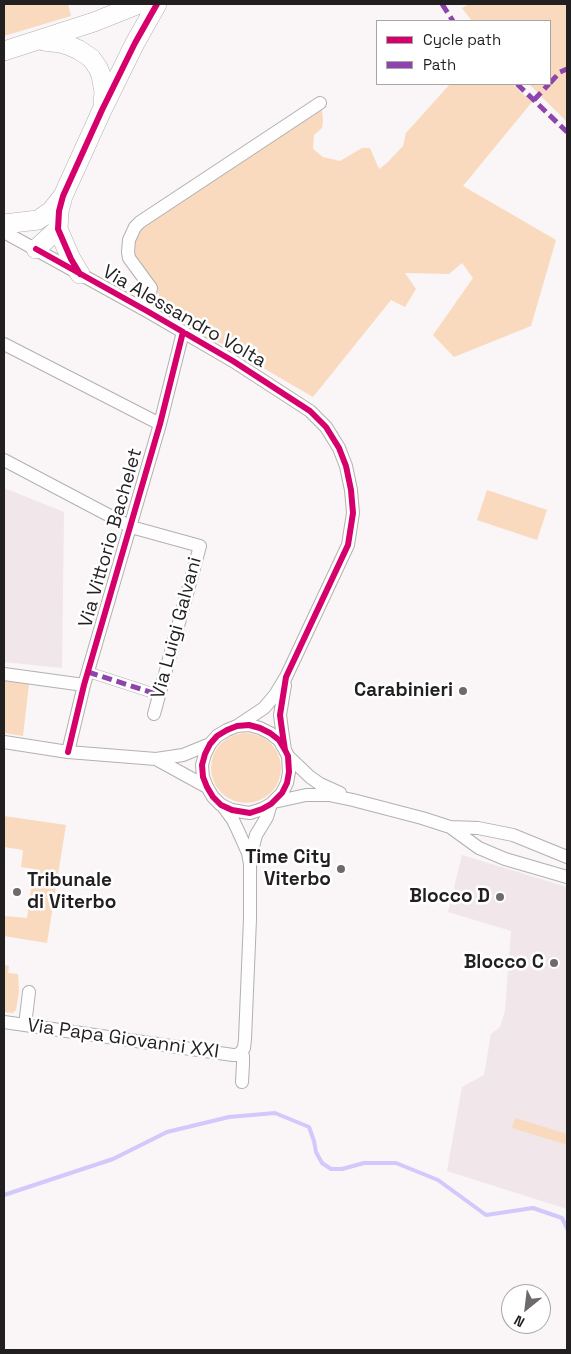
<!DOCTYPE html>
<style>
body{margin:0}
#map{position:relative;width:571px;height:1354px;overflow:hidden;background:#faf5f6;font-family:"Space Grotesk",sans-serif}
canvas{display:block}
.frame{position:absolute;inset:0;border:5px solid #221f20;pointer-events:none}
.legend{position:absolute;left:376px;top:20px;width:175px;height:65px;box-sizing:border-box;background:#fff;border:1px solid #a7a5a6;margin:0;padding:6px 9px;list-style:none;font-size:15px;color:#221f20}
.legend li{display:flex;align-items:center;gap:10px;height:25px}
.legend b{width:25px;border:1px solid #a7a5a6}
.north{position:absolute;left:501px;top:1284px;width:50px;height:50px;box-sizing:border-box;background:#fff;border:1px solid #a7a5a6;border-radius:50%;rotate:209deg;font-size:14px;font-weight:700;line-height:20px;text-align:center;color:#221f20}
.north::after{content:'';display:block;margin:auto;width:18px;height:22px;background:#6e6a6b;clip-path:polygon(50% 0,100% 100%,50% 72%,0 100%)}
</style>
<div id="map">
<canvas width="571" height="1354"></canvas>
<div class="frame"></div>
<ul class="legend">
<li><b style="height:6px;background:#d6006c"></b>Cycle path</li>
<li><b style="height:6px;background:#8e44ad"></b>Path</li>
</ul>
<div class="north">N</div>
</div>
<script>
const context = document.querySelector('canvas').getContext('2d');
context.lineJoin = 'round';
function paint(path, color) { context.fillStyle = color; context.fill(path, 'evenodd'); }
const poly = rows => new Path2D(rows.map(r => 'M' + r).join(''));
function strokePath(path, color, width, dash) { context.strokeStyle = color; context.lineWidth = width; context.lineCap = dash ? 'butt' : 'round'; context.setLineDash(dash || []); context.stroke(path); }
function label(font, color, halo, rows, align = 'center') {
  context.font = font + ' "Space Grotesk",sans-serif'; context.lineWidth = 5; context.setLineDash([]); context.textBaseline = 'middle'; context.strokeStyle = halo; context.fillStyle = color; for (const [text, x, y, turn = 0] of rows) {
    context.save(); context.translate(x, y); context.rotate((+turn || 0) * Math.PI / 180); context.textAlign = isNaN(turn) ? turn : align; if (halo) context.strokeText(text, 0, 0); context.fillText(text, 0, 0); context.restore();
  }
}
paint(poly([
 [4,488,64,512,62,668,4,662],
 [462,855,567,887,567,1209,447,1171,462,1087,484,1075,491,1034,500,1027,505,1011,511,931,448,912]
]), '#f1e6ea');
paint(poly([
 [4,4,68,4,71,16,4,36],
 [469,4,567,4,567,122,529,84,550,84,550,21,472,21,462,8],
 [450,84,512,84,532,102,463,186,556,240,531,326,454,357,433,335,473,278,462,263,449,274,405,273,416,289,405,307,391,300,313,397,162,309,157,287,134,256,134,242,140,231,144,226,322,109,323,121,322,128,314,135,313,149,323,157,340,161,362,148,370,148,379,169,387,163,403,146,406,133],
 [487,490,547,510,537,540,477,520],
 [4,681,29,684,23,736,4,733],
 '211 768a35 35 0 1 1 70 0a35 35 0 1 1-70 0Z',
 [4,816,66,825,47,943,4,936,4,916,27,918,34,869,21,867,23,850,4,847],
 [4,965,9,966,8,973,18,974,19,991,16,1010,13,1013,4,1012],
 [515,1118,567,1134,567,1145,512,1128]
]), '#f9dabf');
strokePath(poly([
 [4,1195,113,1159,167,1132,229,1117,275,1113,309,1127,314,1141,316,1152,322,1163,331,1169,342,1169,364,1163,396,1163,438,1180,486,1215,533,1208,562,1218,567,1228]
]), '#d1c8fc', 4);
const pedestrian = poly([
 [88,672,159,695]
]);
const minor = poly([
 [4,232,147,311,233,361,310,411,326,427,339,448,346,466,351,490,353,513,348,545,286,677,275,695,264,708,237,726],
 [147,311,151,288,129,258,128,252,129,240,135,227,140,222,320,103],
 [4,344,160,424],
 [4,460,131,527,200,546,154,714],
 [4,674,84,685],
 [4,742,68,752,156,759,183,755,210,744],
 [285,750,279,740,270,733,260,728,249,725,237,726,227,730,217,736,210,744,205,754,202,765,203,777,207,787,213,797,221,805,232,810,243,812,250,813,262,809,271,804,282,793,287,783,289,772,288,756,285,750,282,730,280,715,285,685],
 [68,752,84,685,160,424,183,332],
 [288,756,310,777,320,784,340,793],
 [156,759,207,787],
 [274,802,306,795,329,795,353,800,422,818,450,827,478,828,513,835,567,857],
 [222,805,233,820,240,835,248,853,250,864,250,919,245,1039,244,1048,241,1052],
 [450,827,479,848,505,859,567,877],
 [250,859,256,835,267,817,271,804],
 [4,1022,233,1055,237,1055,241,1052],
 [25,1025,29,992],
 [241,1052,243,1056,243,1064,242,1082]
]);
const secondary = poly([
 [44,41,60,43,70,46,79,50,91,58,98,68,101,75,104,92,103,104],
 [4,51,94,22,139,4],
 [4,224,38,220,51,211,62,197],
 [36,249,58,229],
 [80,274,71,259,58,229,59,211,63,196,102,110,135,43,157,4]
]);
strokePath(pedestrian, '#b3b0b0', 11);
strokePath(minor, '#b3b0b0', 14);
strokePath(secondary, '#b3b0b0', 20);
strokePath(pedestrian, '#fefefe', 10);
strokePath(minor, '#fefefe', 12);
strokePath(secondary, '#fefefe', 19);
strokePath(poly([
 [442,4,453,21],
 [550,83,560,72,567,69],
 [517,84,567,132],
 [534,100,549,84],
 [88,672,159,695]
]), '#8e44ad', 5, [10, 5]);
strokePath(poly([
 [36,249,147,311,233,361,310,411,326,427,339,448,346,466,351,490,353,513,348,545,286,677,280,715,282,730,285,750,288,756,289,772,287,783,282,793,271,804,262,809,250,813,232,810,221,805,213,797,207,787,203,777,202,765,205,754,210,744,217,736,227,730,237,726,249,725,260,728,270,733,279,740,285,750],
 [80,274,71,259,58,229,59,211,63,196,102,110,135,43,157,4],
 [68,752,84,685,160,424,183,332]
]), '#d6006c', 6);
for (const [x, y, r, color] of [
 [463,691,5,"#6e6a6b"],
 [341,869,5,"#6e6a6b"],
 [17,892,5,"#6e6a6b"],
 [500,897,5,"#6e6a6b"],
 [554,963,5,"#6e6a6b"]
]) { const dot = new Path2D(); dot.arc(x, y, r, 0, 2 * Math.PI); context.fillStyle = color; context.fill(dot); strokePath(dot, '#fff', 2); }
label('19px', '#221f20', '#fff', [
 ["Via Alessandro Volta",184,317,30],
 ["Via Vittorio Bachelet",111,538,-74],
 ["Via Luigi Galvani",177,628,-75],
 ["Via Papa Giovanni XXI",123,1039,8]
]);
label('bold 19px', '#221f20', '#fff', [
 ["Carabinieri",453,691],
 ["Time City",331,858],
 ["Viterbo",331,880],
 ["Tribunale",27,881,"left"],
 ["di Viterbo",27,903,"left"],
 ["Blocco D",490,897],
 ["Blocco C",544,963]
], 'right');
</script>
